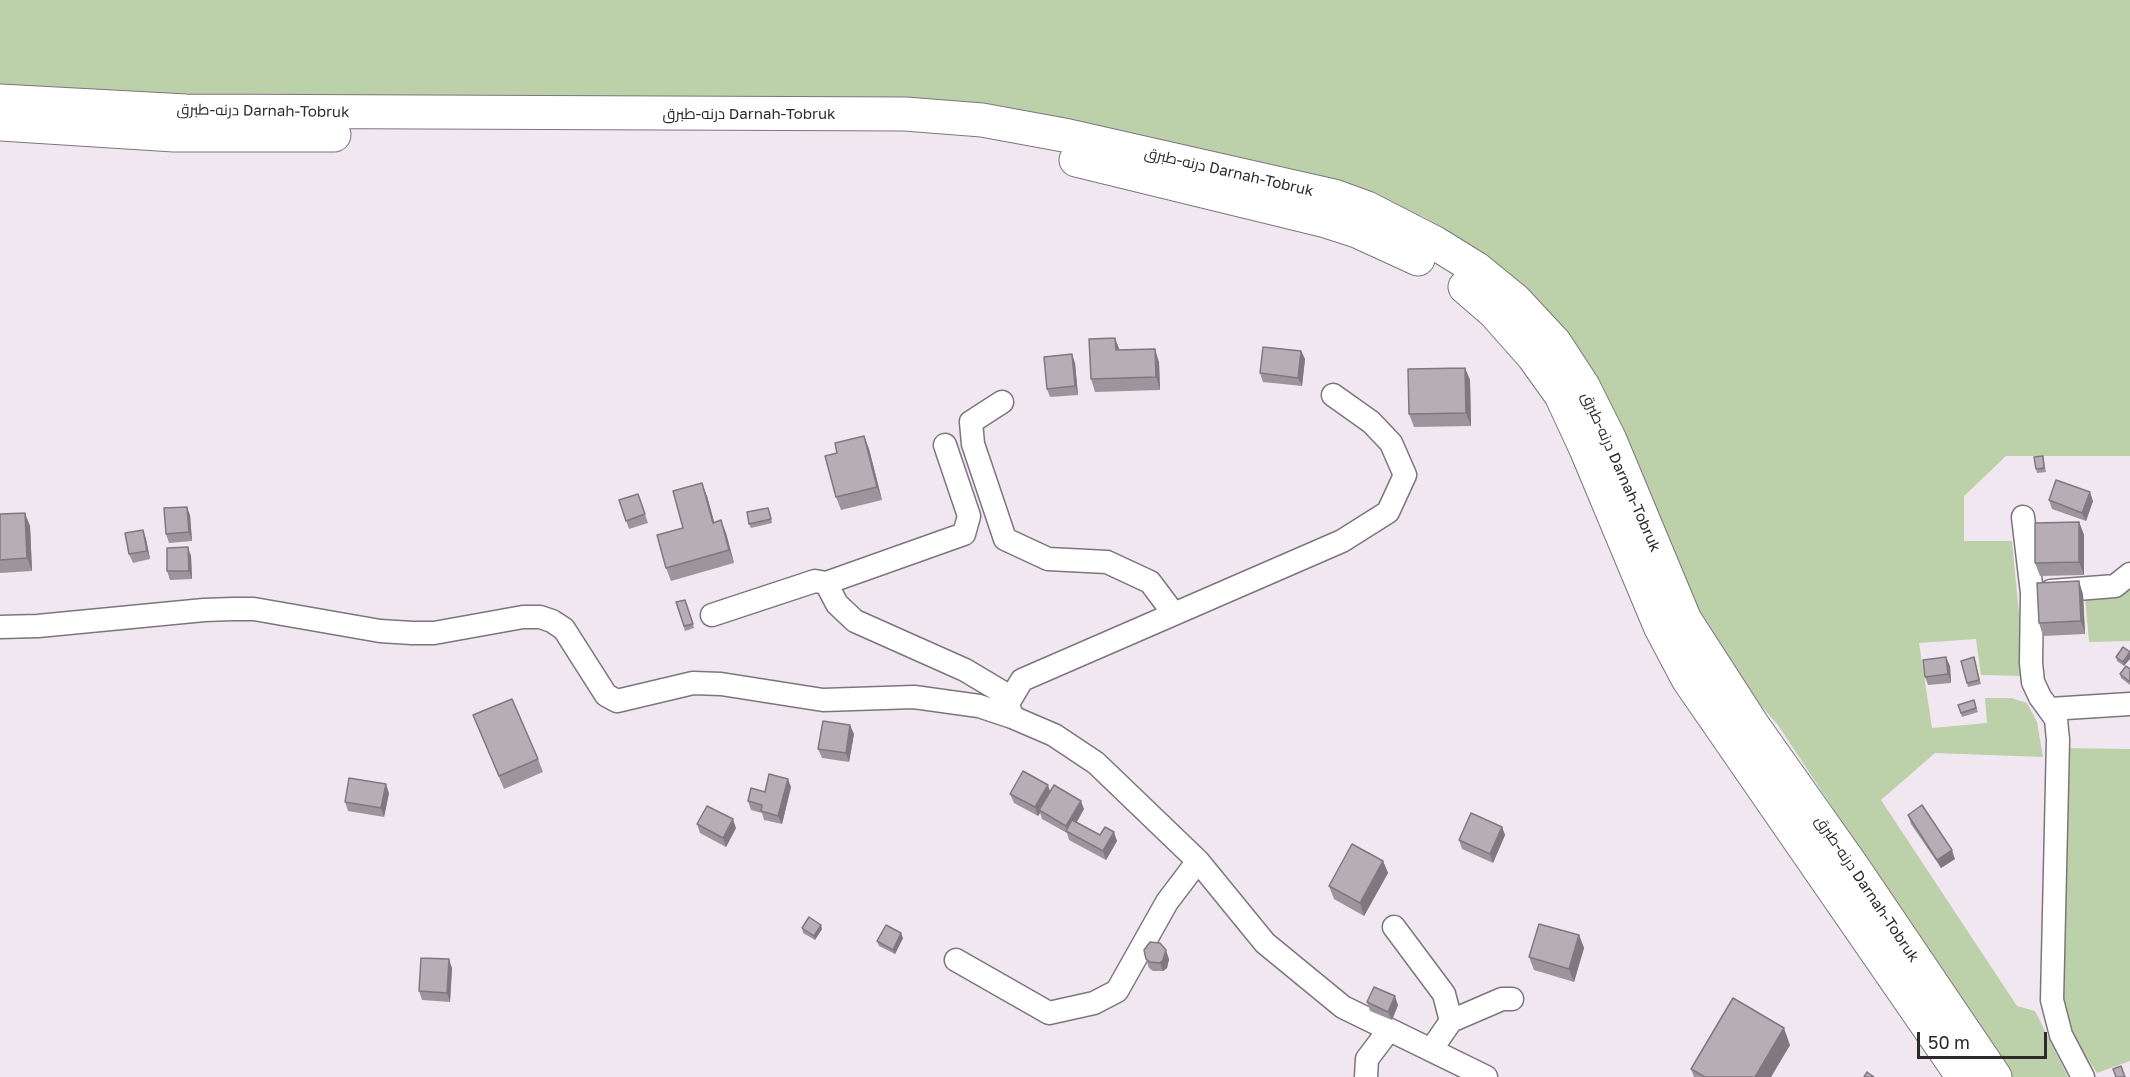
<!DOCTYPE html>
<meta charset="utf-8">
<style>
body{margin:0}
#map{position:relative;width:2130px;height:1077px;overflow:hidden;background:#f1e7f0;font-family:"Golos Text",sans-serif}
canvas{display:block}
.scale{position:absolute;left:1917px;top:1032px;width:130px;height:27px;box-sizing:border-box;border:3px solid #2d2a2d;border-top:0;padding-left:8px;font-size:18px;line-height:21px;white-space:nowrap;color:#2d2a2d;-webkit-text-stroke:4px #fff;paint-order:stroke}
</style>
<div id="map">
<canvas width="2130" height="1077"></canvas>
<div class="scale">50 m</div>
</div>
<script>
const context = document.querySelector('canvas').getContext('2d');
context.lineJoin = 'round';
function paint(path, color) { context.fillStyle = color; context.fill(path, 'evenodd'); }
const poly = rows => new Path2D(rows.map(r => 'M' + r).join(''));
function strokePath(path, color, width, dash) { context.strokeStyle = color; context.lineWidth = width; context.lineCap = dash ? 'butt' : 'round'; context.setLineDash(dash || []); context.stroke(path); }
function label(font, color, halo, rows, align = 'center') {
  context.font = font + ' "Golos Text",Cairo,sans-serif'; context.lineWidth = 4.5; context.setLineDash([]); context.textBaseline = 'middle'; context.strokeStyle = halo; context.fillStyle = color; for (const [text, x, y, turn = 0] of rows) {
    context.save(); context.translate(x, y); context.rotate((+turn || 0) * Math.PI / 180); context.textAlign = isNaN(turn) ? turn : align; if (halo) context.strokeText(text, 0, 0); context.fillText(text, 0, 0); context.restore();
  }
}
paint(poly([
 [0,0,2130,0,2130,456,2006,456,1964,496,1964,541,2012,541,2025,676,1981,675,1976,639,1919,643,1932,728,1987,723,1985,698,2011,698,2027,703,2037,722,2043,757,1935,753,1881,800,2017,1006,2035,1011,2068,1077,2010,1077,1778,725,1718,657,1549,317,1489,257,1424,217,1360,193,1059,129,0,94],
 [2130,590,2130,641,2089,642,2085,596],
 [2062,748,2130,749,2130,1061,2097,1073,2073,1037,2061,1008]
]), '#bcd0a9');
const minor = poly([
 [1002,402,971,422,973,444,1005,539,1048,559,1107,562,1150,582,1174,614],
 [2023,517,2032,593,2031,663,2033,682,2040,697,2056,719,2058,740,2052,1000,2061,1035,2083,1077],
 [826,583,964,534,969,516,945,445],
 [2051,591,2115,586,2130,574],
 [712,615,815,581,826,583,837,604,855,621,965,670,1002,692,1012,715],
 [0,627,38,626,204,610,233,609,254,609,380,631,412,633,434,633,523,617,540,617,552,621,564,629,606,695,617,701,693,683,721,684,823,700,914,697,979,706,1012,717,1054,735,1096,763,1198,861,1265,943,1343,1007,1486,1077],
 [1007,705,1022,680,1342,541,1388,512,1405,475,1391,443,1371,422,1333,395],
 [2050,709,2130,704],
 [1394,927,1444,994,1451,1021,1431,1050],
 [956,960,1049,1013,1094,1003,1117,991,1167,902,1198,861],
 [1451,1021,1502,999,1512,999],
 [1366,1077,1367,1059,1389,1030]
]);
const highway = poly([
 [0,101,186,111,905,114,982,120,1069,136,1334,196,1367,208,1435,243,1477,269,1515,300,1555,343,1583,386,1610,440,1685,620,1752,724,1853,867,1995,1077],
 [0,124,174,135,334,135],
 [1076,160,1326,221,1357,231,1418,259],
 [1465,287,1494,312,1533,356,1561,395,1586,449,1660,626,1688,679,1963,1077]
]);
strokePath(minor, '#7d757d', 25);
strokePath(highway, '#7d757d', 35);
strokePath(minor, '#fff', 22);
strokePath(highway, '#fff', 33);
paint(poly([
 [1115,338,1119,350,1159,362,1160,390,1095,392,1091,379],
 [1301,351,1305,359,1302,386,1263,382,1260,373],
 [1075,363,1078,395,1050,397,1047,389],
 [1465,368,1470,380,1471,426,1414,427,1409,414],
 [864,436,869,449,882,500,841,510,836,497,837,453],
 [2043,456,2046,472,2037,473,2036,469],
 [638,494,648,523,629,529,619,500],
 [707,496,714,522,726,533,734,563,671,581,666,568,683,528],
 [2049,500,2093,501,2086,521,2052,509],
 [770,512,772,523,751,528,749,524],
 [0,514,30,526,32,571,0,573],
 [190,515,192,541,169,543,166,534],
 [2079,522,2084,535,2084,575,2040,576,2035,563],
 [143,530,146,539,150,559,133,563,129,554],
 [191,556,192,579,170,580,167,571],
 [2083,594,2085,634,2043,636,2039,623],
 [685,600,694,628,685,631,676,602],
 [2130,652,2124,666,2117,661,2116,657],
 [1974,657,1981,684,1968,687,1967,683],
 [1950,666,1951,683,1928,685,1925,677],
 [2130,669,2130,685,2121,678,2120,674],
 [1974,700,1978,712,1962,717,1958,705],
 [473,715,538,759,543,772,504,789],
 [854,734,849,762,822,758,818,749],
 [791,787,782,824,764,820,762,813,751,810,748,801,765,792],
 [1050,792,1084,809,1077,822,1100,835,1117,841,1106,860,1069,840,1067,833,1042,819,1040,813,1038,816,1014,803,1010,794],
 [389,793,384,817,348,811,345,802],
 [1908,815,1955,859,1941,868,1911,824],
 [697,824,736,828,726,847,700,833],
 [1502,827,1505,835,1493,863,1462,849,1459,840],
 [1383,861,1388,873,1364,916,1334,899,1329,886],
 [802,928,822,929,815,940,803,933],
 [1579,935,1584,948,1574,982,1534,970,1529,957],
 [903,938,895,954,879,946,877,941],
 [1146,959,1169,959,1167,968,1163,971,1153,971,1149,968],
 [452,968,450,1002,422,1000,419,991],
 [1367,1002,1398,1005,1392,1020,1370,1011],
 [1790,1045,1771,1077,1694,1077,1691,1069]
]), '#9d959c');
paint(poly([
 [1115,338,1120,351,1116,350],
 [1155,349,1159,362,1160,390,1156,377],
 [1301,351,1305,359,1302,386,1298,378],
 [1072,354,1075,363,1078,395,1075,386],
 [1465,368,1470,380,1471,426,1466,413],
 [864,436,869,449,882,500,877,487],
 [702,483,707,496,718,536,713,523],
 [2090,492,2093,501,2086,521,2082,513],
 [187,507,190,515,192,541,189,532],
 [25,513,30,526,32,571,27,558],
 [721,520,726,533,734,563,729,550],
 [2079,522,2084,535,2084,575,2079,562],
 [143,530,146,539,150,559,147,551],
 [188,547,191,556,192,579,189,571],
 [2079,581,2083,594,2085,634,2081,621],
 [2130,652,2130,659,2124,666,2123,662],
 [1946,657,1950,666,1951,683,1948,674],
 [850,725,854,734,849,762,846,753],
 [788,779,791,787,782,824,778,816],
 [386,784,389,793,384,817,381,808],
 [1048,785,1051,794,1039,810,1040,813,1038,816,1035,807],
 [1081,801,1084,809,1070,833,1068,832,1066,826],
 [733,819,736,828,726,847,723,838],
 [1502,827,1505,835,1493,863,1490,854],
 [1114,832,1117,841,1106,860,1103,851],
 [1952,850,1955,859,1941,868,1937,860],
 [1383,861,1388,873,1364,916,1360,903],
 [821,925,822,929,815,940,814,936],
 [901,933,903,938,895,954,893,950],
 [1579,935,1584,948,1574,982,1569,969],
 [1166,950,1169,959,1167,968,1163,971,1160,963],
 [449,959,452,968,450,1002,447,993],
 [1395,996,1398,1005,1392,1020,1388,1012],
 [1784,1028,1790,1045,1771,1077,1755,1077]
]), '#7f797f');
const building = poly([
 [1115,338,1116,350,1155,349,1156,377,1091,379,1089,339,1115,338],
 [1263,347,1301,351,1298,378,1260,373,1263,347],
 [1072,354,1075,386,1047,389,1044,357,1072,354],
 [1465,368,1466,413,1409,414,1408,369,1465,368],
 [864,436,877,487,836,497,825,456,837,453,835,443,864,436],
 [2043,456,2044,468,2036,469,2034,457,2043,456],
 [2056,480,2090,492,2082,513,2049,500,2056,480],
 [702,483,713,523,721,520,729,550,666,568,657,535,683,528,673,491,702,483],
 [638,494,645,514,626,521,619,500,638,494],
 [187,507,189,532,166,534,164,508,187,507],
 [768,508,771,519,749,524,747,512,768,508],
 [25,513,27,558,0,560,0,514,25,513],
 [2079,522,2079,562,2035,563,2035,523,2079,522],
 [143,530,147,551,129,554,125,533,143,530],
 [188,547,189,571,167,571,167,548,188,547],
 [2079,581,2081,621,2039,623,2037,583,2079,581],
 [685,600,693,624,684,626,676,602,685,600],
 [2123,647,2130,652,2123,662,2116,657,2123,647],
 [1946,657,1948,674,1925,677,1923,660,1946,657],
 [1974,657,1979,680,1967,683,1961,661,1974,657],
 [2126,666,2130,669,2130,682,2120,674,2126,666],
 [512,699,538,759,499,776,473,715,512,699],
 [1974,700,1976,708,1961,713,1958,705,1974,700],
 [823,721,850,725,846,753,818,749,823,721],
 [1023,771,1048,785,1035,807,1010,794,1023,771],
 [769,774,788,779,778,816,761,811,762,805,748,801,751,788,765,792,769,774],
 [349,778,386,784,381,808,345,802,349,778],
 [1054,785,1081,801,1066,826,1039,810,1054,785],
 [1922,805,1952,850,1937,860,1908,815,1922,805],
 [707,806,733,819,723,838,697,824,707,806],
 [1471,813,1502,827,1490,854,1459,840,1471,813],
 [1072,820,1100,835,1105,827,1114,832,1103,851,1066,831,1072,820],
 [1352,844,1383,861,1360,903,1329,886,1352,844],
 [809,917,821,925,814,936,802,928,809,917],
 [1539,924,1579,935,1569,969,1529,957,1539,924],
 [886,925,901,933,893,950,877,941,886,925],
 [1150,942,1160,943,1166,950,1163,960,1160,963,1150,962,1146,959,1144,950,1150,942],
 [421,958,449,959,447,993,419,991,421,958],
 [1374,987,1395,996,1388,1012,1367,1002,1374,987],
 [1733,998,1784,1028,1755,1077,1705,1077,1691,1069,1733,998],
 [2121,1066,2125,1077,2116,1077,2113,1069,2121,1066],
 [1867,1072,1874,1077,1864,1077,1867,1072]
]);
paint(building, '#b6adb5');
strokePath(building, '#7f797f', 1.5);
label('15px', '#2d2a2d', '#fff', [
 ["درنه-طبرق Darnah-Tobruk",263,111,1],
 ["درنه-طبرق Darnah-Tobruk",749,114],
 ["درنه-طبرق Darnah-Tobruk",1229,172,13],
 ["درنه-طبرق Darnah-Tobruk",1621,472,66],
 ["درنه-طبرق Darnah-Tobruk",1867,889,56]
]);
</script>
